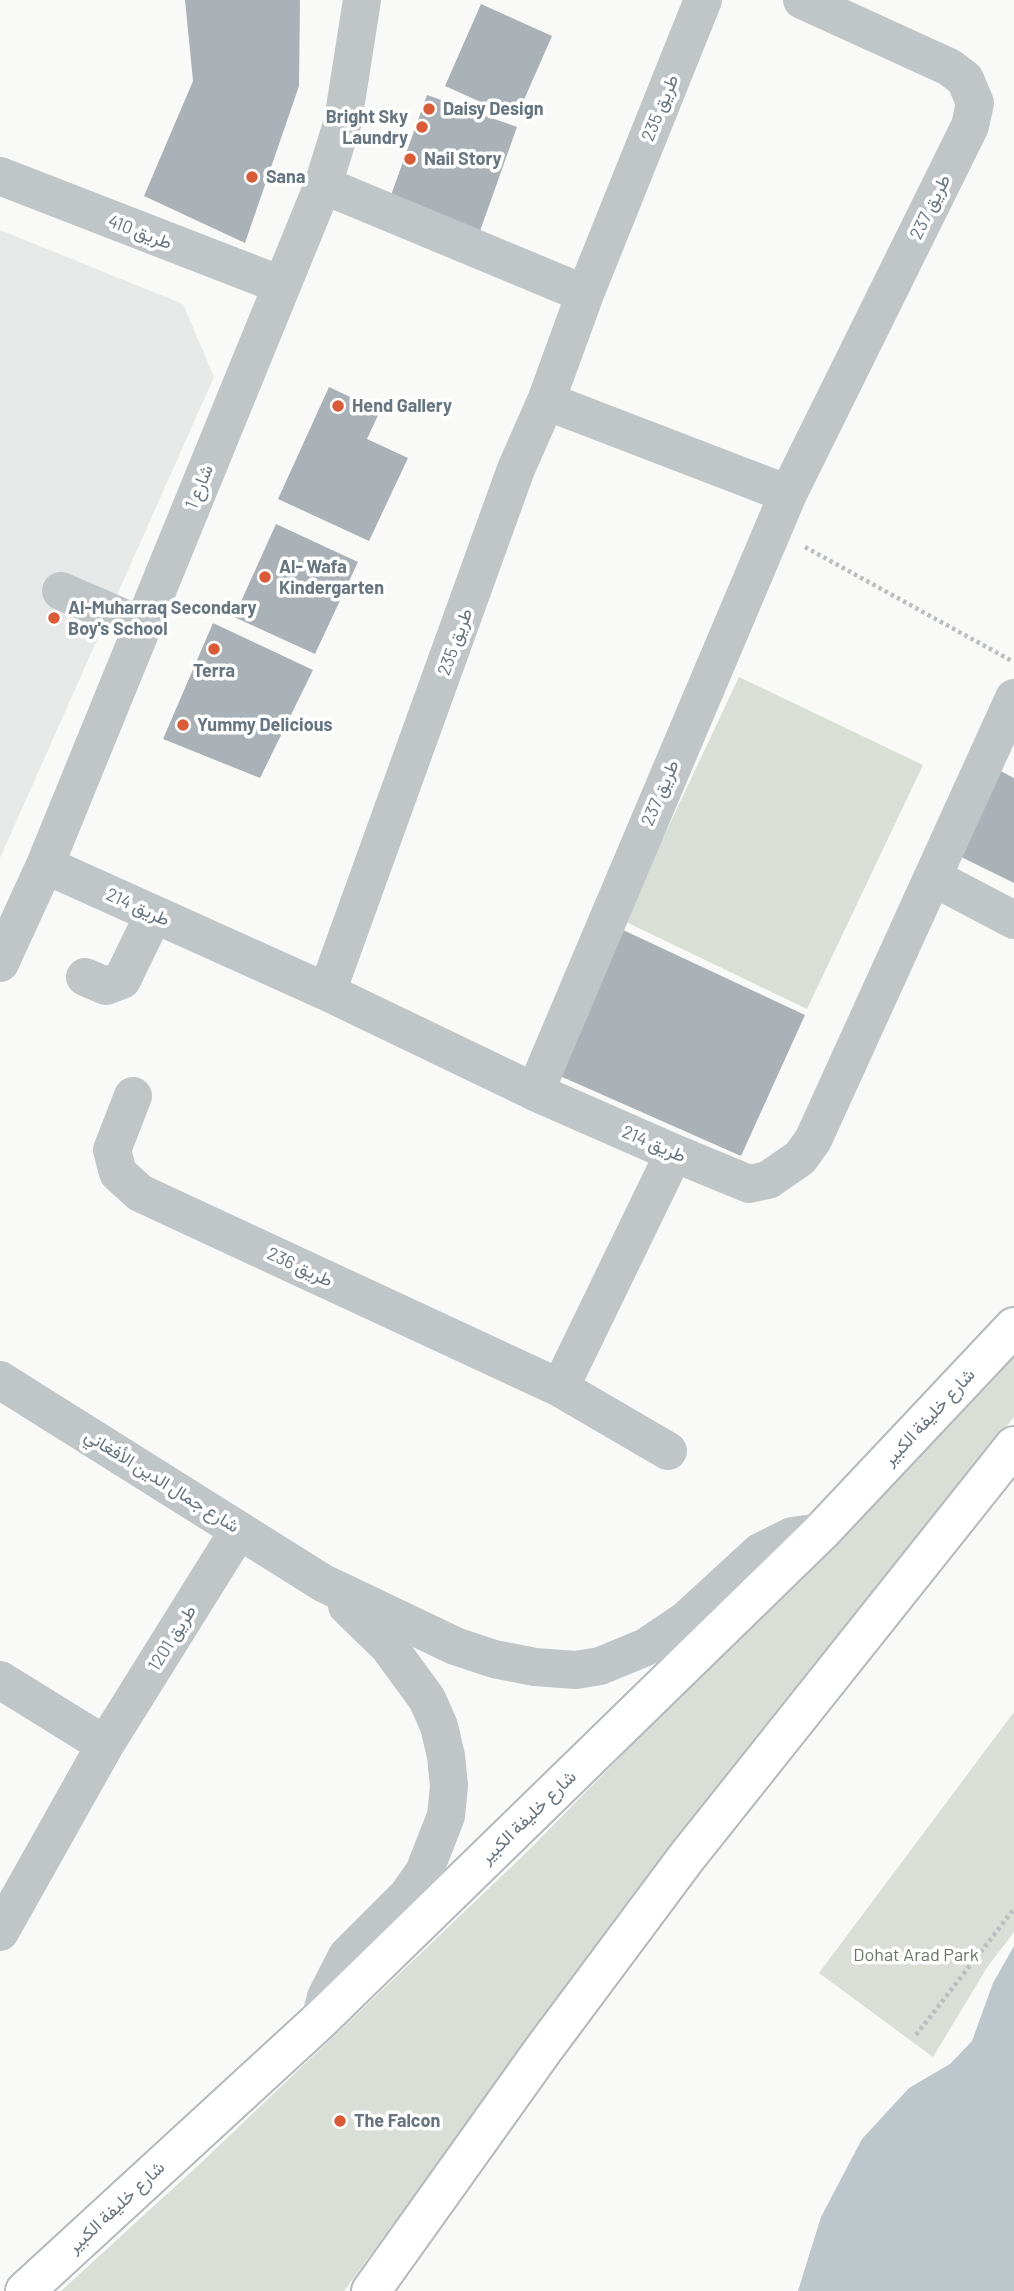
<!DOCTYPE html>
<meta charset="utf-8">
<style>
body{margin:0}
canvas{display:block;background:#f9f9f7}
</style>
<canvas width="1014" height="2291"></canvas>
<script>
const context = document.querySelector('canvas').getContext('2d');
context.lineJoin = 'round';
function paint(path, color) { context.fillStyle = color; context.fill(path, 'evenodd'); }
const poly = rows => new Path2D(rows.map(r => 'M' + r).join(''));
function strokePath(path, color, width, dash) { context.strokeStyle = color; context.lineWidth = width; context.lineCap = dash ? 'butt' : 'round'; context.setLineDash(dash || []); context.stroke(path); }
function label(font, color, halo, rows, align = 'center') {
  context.font = font + ' Barlow,Vazirmatn,sans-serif'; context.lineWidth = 7; context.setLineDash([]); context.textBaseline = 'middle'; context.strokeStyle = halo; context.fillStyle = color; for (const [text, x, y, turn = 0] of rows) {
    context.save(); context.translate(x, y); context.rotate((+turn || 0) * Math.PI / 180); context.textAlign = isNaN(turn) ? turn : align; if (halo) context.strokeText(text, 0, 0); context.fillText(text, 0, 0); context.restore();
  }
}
paint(poly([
 [0,230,183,304,214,377,0,858]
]), '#e7e8e8');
paint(poly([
 [739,677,923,765,807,1009,624,921],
 [1014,1356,1014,1417,738,1762,580,1969,344,2291,61,2291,203,2161,527,1852],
 [1014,1712,1014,1932,988,1966,933,2057,819,1973]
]), '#d9ded6');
paint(poly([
 [1014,1946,1014,2291,798,2291,821,2217,862,2139,909,2088,950,2064,972,2041,993,1983]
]), '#bcc6cb');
paint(poly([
 [185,0,300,0,299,86,245,243,144,196,193,81],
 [481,4,552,36,516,118,445,86],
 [427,95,517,127,480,231,390,198],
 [329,387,380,411,367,439,408,458,369,541,278,499],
 [276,524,358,562,315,654,234,617],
 [213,623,313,670,260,778,163,739],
 [993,767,1014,778,1014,883,951,852],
 [621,929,805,1015,741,1156,560,1076]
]), '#aab2b7');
const major = poly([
 [25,2291,320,2020,821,1532,1014,1327],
 [371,2291,543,2050,686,1858,1014,1446]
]);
strokePath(major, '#b4b9bd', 42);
strokePath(poly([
 [805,547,1012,661],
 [916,2035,1014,1909]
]), '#bbbec0', 4.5, [3.5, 3.5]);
strokePath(poly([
 [0,176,281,285],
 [323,185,585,294],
 [546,401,788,494],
 [61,591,142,626],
 [45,865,327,992,535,1092,674,1153,749,1184,768,1180,800,1158,813,1140,1014,698],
 [934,878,1014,920],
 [0,963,45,865,323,185,343,121,362,0],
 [85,977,106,986,122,980,154,914],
 [327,992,516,469,546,401,585,294,703,0],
 [535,1092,788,494,970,126,975,103,965,79,949,67,802,0],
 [133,1096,112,1150,118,1173,140,1193,560,1388,668,1451],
 [0,1380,323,1583,455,1646,494,1659,535,1667,576,1670,600,1666,646,1647,686,1620,760,1552,792,1536,821,1532],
 [560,1388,674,1153],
 [0,1680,105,1745],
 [0,1932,105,1745,239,1530],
 [320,2020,326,1997,347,1956,407,1896,424,1872,446,1816,449,1786,446,1756,439,1726,427,1699,389,1647,347,1606]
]), '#c0c5c8', 38);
strokePath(major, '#fff', 38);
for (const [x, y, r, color] of [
 [429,109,7,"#d95b37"],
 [422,127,7,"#d95b37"],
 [410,159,7,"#d95b37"],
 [252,177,7,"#d95b37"],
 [338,406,7,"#d95b37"],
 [265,577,7,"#d95b37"],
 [54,618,7,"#d95b37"],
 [214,649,7,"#d95b37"],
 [183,725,7,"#d95b37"],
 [340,2121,7,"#d95b37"]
]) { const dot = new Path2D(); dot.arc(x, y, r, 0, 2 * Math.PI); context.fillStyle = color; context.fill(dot); strokePath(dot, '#fff', 2.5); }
label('18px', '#667580', '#fff', [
 ["طريق 235",660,108,-68],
 ["طريق 237",930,207,-64],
 ["طريق 410",140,232,21],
 ["شارع 1",199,487,-68],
 ["طريق 235",455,642,-70],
 ["طريق 237",660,793,-67],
 ["طريق 214",138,907,24],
 ["طريق 214",654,1144,23],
 ["طريق 236",300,1267,25],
 ["شارع خليفة الكبير",929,1417,-47],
 ["شارع جمال الدين الأفغاني",162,1481,32],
 ["طريق 1201",172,1638,-58],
 ["شارع خليفة الكبير",528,1817,-44],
 ["شارع خليفة الكبير",116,2207,-43]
]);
label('bold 18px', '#667580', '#fff', [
 ["Daisy Design",443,109],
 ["Bright Sky",408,117,"right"],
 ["Laundry",408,138,"right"],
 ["Nail Story",424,159],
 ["Sana",266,177],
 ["Hend Gallery",352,406],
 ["Al- Wafa",279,567],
 ["Kindergarten",279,588],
 ["Al-Muharraq Secondary",68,608],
 ["Boy's School",68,629],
 ["Terra",214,671,"center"],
 ["Yummy Delicious",197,725],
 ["The Falcon",354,2121]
], 'left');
label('18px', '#687865', '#fff', [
 ["Dohat Arad Park",916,1955]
]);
</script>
